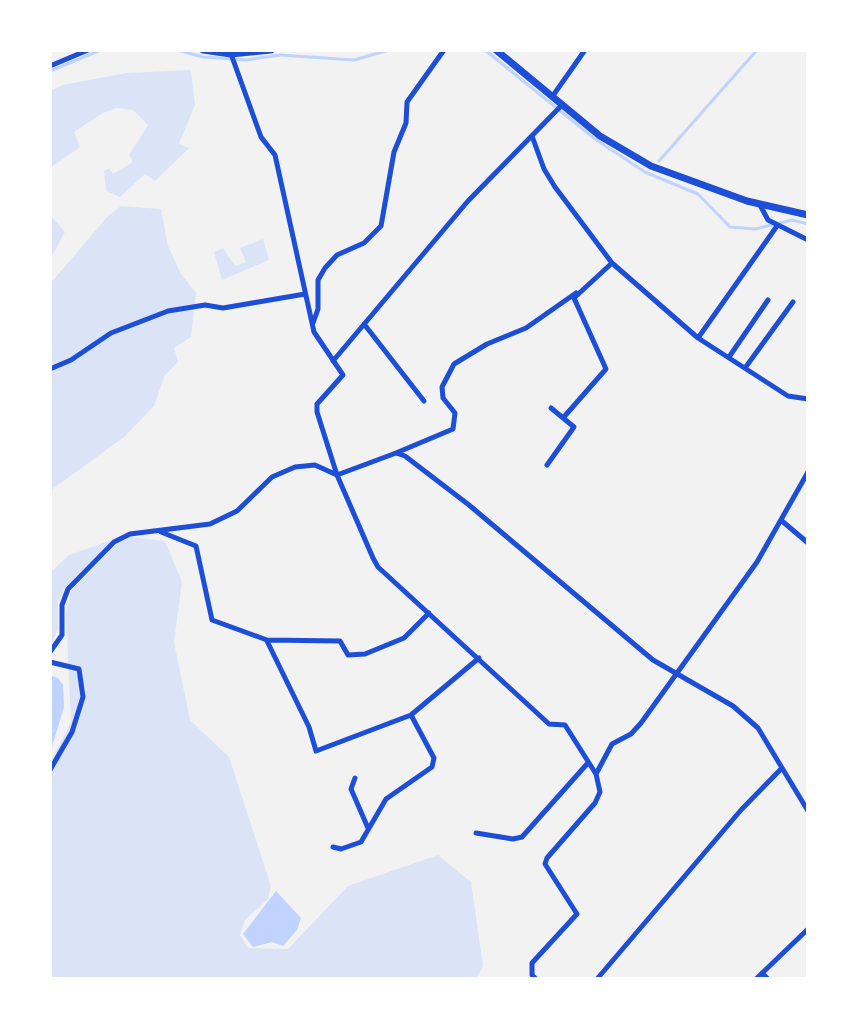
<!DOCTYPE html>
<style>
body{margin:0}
#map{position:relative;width:858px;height:1029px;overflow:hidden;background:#f2f2f2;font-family:Barlow,sans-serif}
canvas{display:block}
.frame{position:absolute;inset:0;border:52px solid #fff;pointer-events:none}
</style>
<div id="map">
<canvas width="858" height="1029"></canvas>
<div class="frame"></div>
</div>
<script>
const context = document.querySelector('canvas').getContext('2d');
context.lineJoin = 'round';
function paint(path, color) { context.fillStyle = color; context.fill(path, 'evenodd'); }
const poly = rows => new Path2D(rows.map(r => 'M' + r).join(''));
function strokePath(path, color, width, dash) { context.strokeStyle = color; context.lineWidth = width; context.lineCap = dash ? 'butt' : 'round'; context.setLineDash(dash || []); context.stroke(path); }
paint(poly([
 [191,70,195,105,179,144,189,148,155,181,145,174,120,197,106,191,104,171,109,168,113,174,133,162,129,155,148,125,133,110,116,108,103,113,74,132,80,147,50,168,50,91,63,85,126,73],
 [121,206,161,209,168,246,181,274,196,293,191,337,174,348,178,362,165,375,154,406,124,437,50,491,50,284,108,216],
 [50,215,65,232,53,254,50,253],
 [263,239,269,260,222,280,214,252,223,248,235,266,246,262,240,248],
 [130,537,165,541,182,582,174,642,190,720,229,757,271,886,268,899,245,920,240,935,248,948,288,949,348,886,438,855,471,882,483,966,476,979,50,979,50,763,71,722,66,614,71,591,116,545],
 [112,540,65,588,58,603,58,629,50,647,50,573,69,555]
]), '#dbe4f7');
paint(poly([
 [50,675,58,678,63,685,64,707,50,753],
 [276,891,301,918,297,930,283,946,272,942,253,947,243,934]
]), '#bfd3fe');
strokePath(poly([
 [177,50,203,57,246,60,280,55,354,60,389,50],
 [485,50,595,139,645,172,698,194,730,227,755,229,792,220,808,224],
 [50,71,101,50],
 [659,161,757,50]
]), '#bfd3fe', 3);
strokePath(poly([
 [231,54,261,137,275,155,314,332,343,375,317,404,317,412,337,475,373,558,378,567,549,724,565,725,596,774,600,792,595,803,547,858,545,864,577,914,532,963,532,975,536,979],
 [50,66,88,50],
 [552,97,585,50],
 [532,136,544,169,555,187,612,263,698,338,788,396,808,399],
 [760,205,768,220,808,240],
 [313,323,318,309,318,280,325,268,337,255,364,243,381,226,394,152,406,123,407,102,444,50],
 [364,324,424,401],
 [698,338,777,226],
 [729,357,768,300],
 [333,361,468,201,562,105],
 [745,368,793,302],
 [50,369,71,360,111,333,168,311,205,305,223,308,305,294],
 [563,418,606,369,574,298,612,263],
 [396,453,453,429,455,413,443,398,442,387,454,364,487,344,526,328,576,293],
 [547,465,574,427,551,408],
 [782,521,808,543],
 [161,532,196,546,212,620,267,640,340,641,348,655,365,654,404,638,429,613],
 [267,641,309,727,316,751,411,715,479,658],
 [50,652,62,635,62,605,68,589,114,542,130,534,210,524,237,511,272,477,295,467,315,465,337,475,396,453,405,456,469,505,653,660,733,706,758,728,808,811],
 [50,662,79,669,83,697,72,732,50,770],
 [596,774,612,744,631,734,641,723,757,562,808,472],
 [355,778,351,789,368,828],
 [476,833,513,839,522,837,587,764],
 [333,847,341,849,361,842,386,799,432,767,434,758,411,715],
 [762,973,768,979],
 [597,979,741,810,781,769],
 [756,979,808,929]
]), '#1d4ed8', 5);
strokePath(poly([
 [203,50,231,54,271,50],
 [496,50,600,136,651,166,747,201,808,215]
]), '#1d4ed8', 7);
</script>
